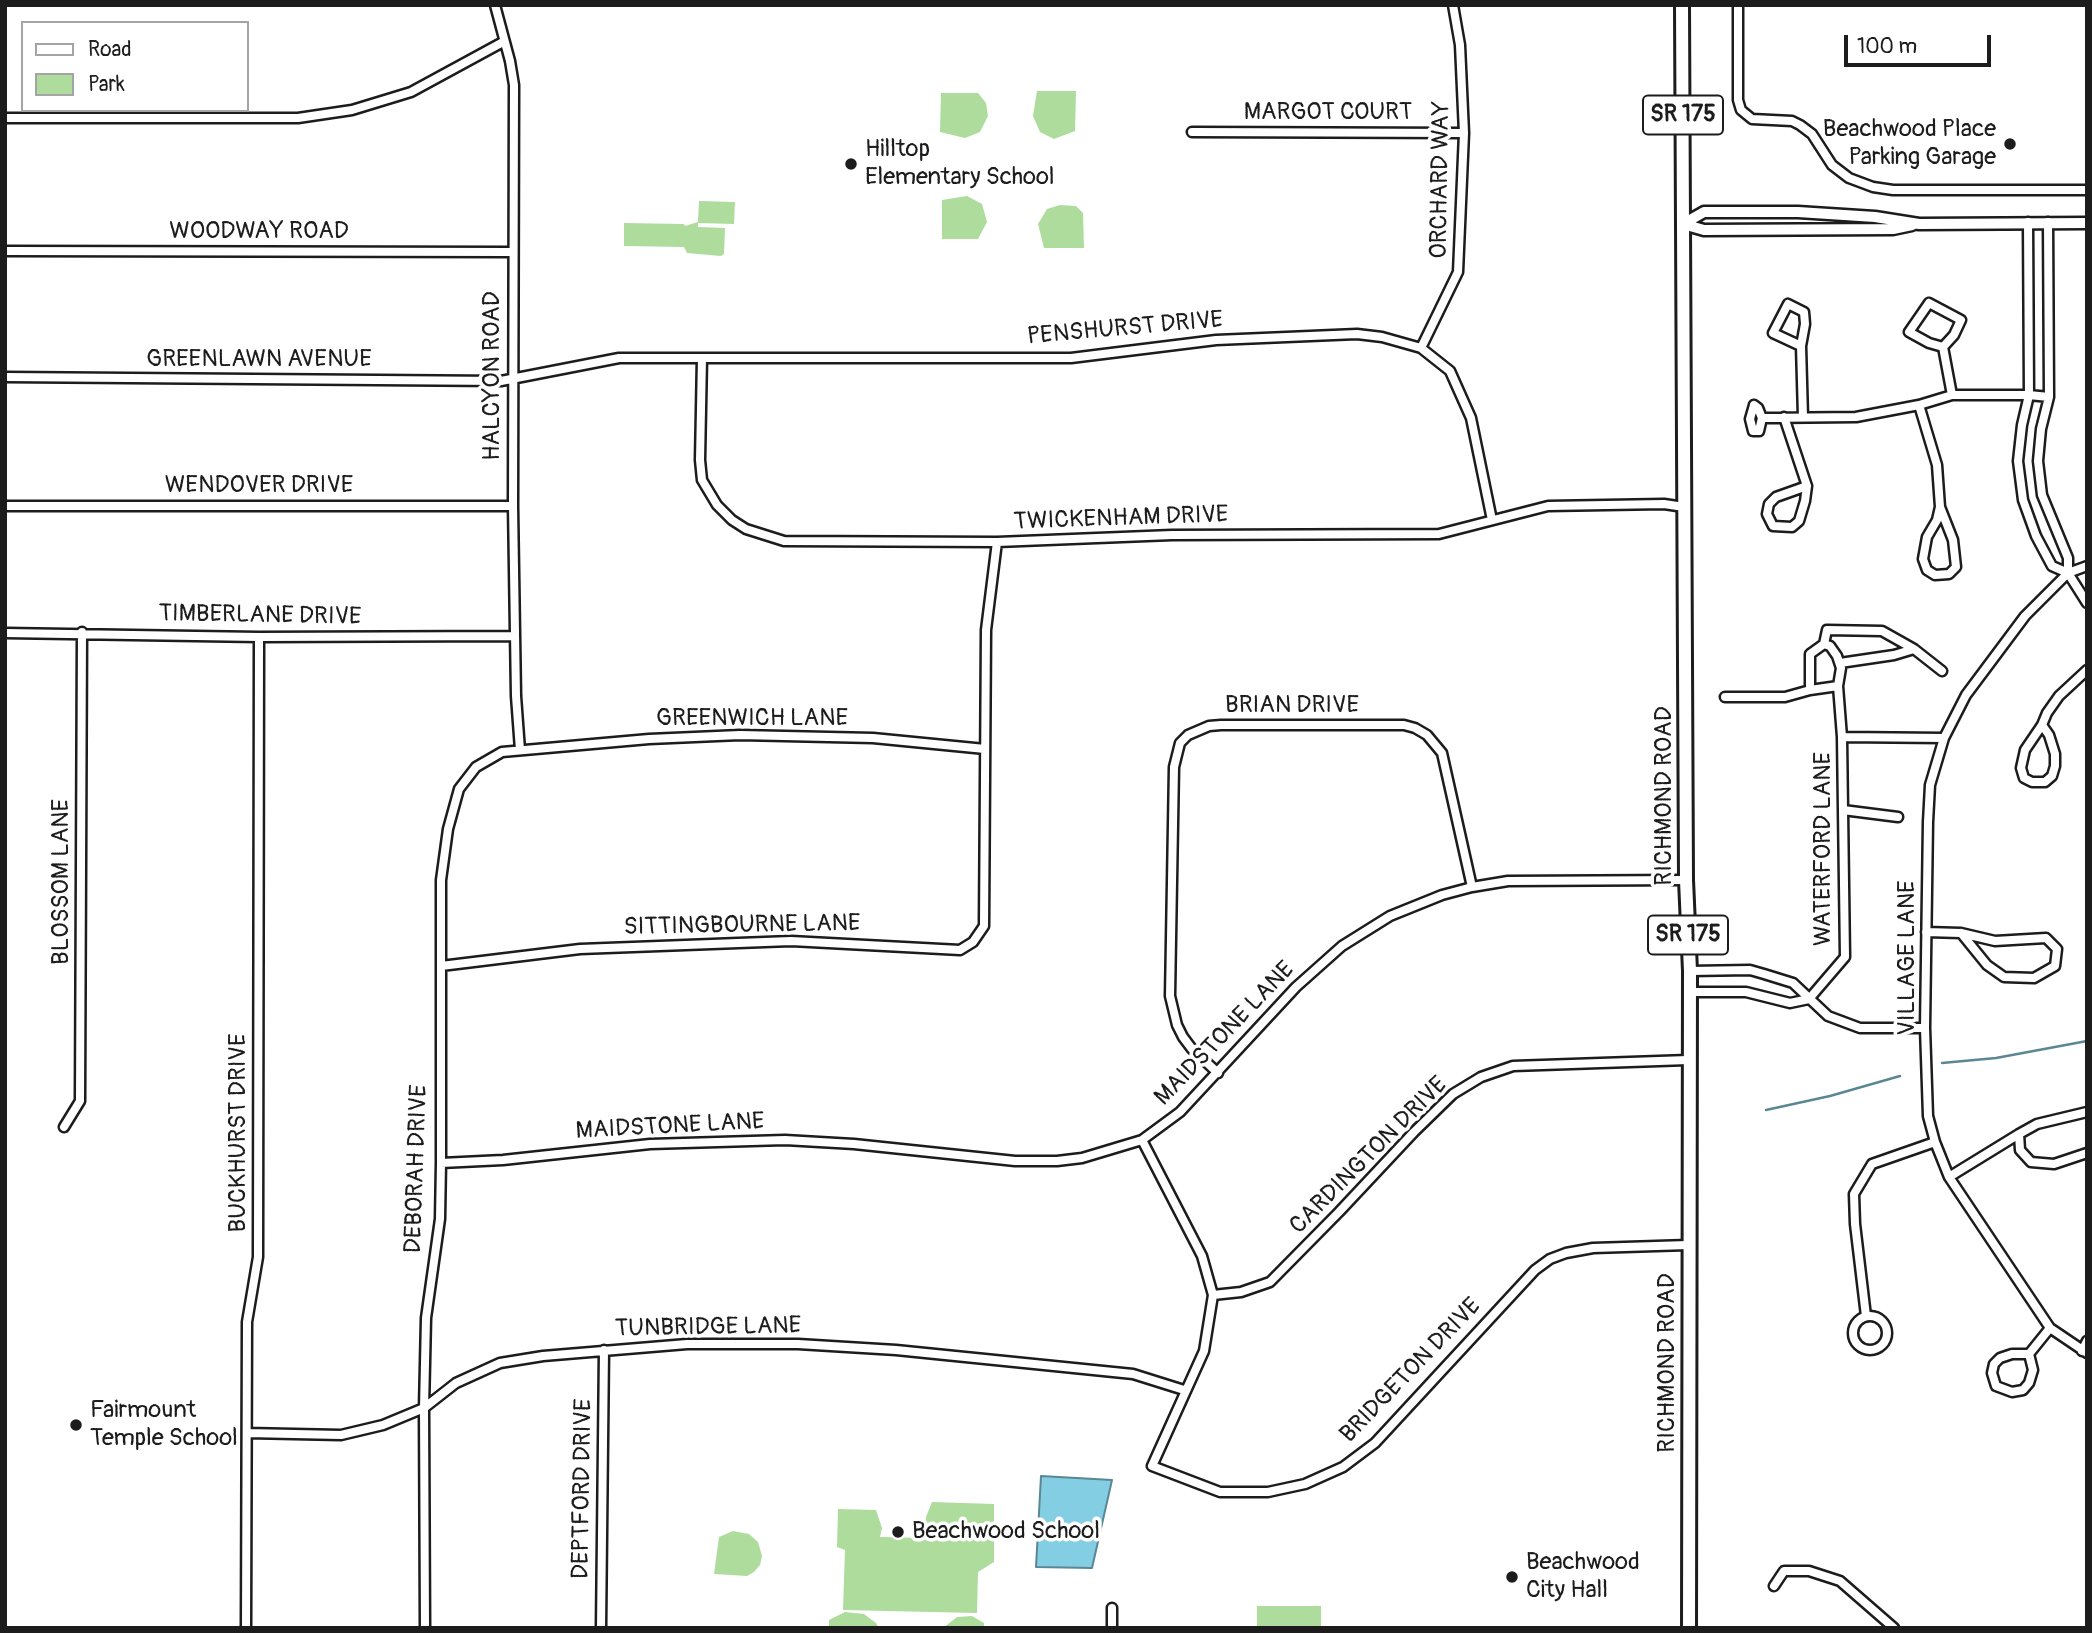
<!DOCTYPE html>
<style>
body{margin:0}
#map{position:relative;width:2092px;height:1633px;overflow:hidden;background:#fff;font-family:Pangolin,sans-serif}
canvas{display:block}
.frame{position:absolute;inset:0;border:7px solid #1c1c1c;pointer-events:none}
.legend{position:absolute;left:21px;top:21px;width:228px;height:91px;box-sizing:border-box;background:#fff;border:2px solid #a4a4a4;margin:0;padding:9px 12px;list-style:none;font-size:21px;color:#1c1c1c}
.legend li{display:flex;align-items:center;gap:14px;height:35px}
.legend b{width:35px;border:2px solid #a4a4a4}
.scale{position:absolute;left:1844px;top:35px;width:147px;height:32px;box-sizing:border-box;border:4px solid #1c1c1c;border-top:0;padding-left:9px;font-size:21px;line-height:24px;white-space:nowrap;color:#1c1c1c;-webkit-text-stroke:5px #fff;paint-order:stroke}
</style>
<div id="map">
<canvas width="2092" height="1633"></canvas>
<div class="frame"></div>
<ul class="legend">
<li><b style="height:9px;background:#fff"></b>Road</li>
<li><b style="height:19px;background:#addc9c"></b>Park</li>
</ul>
<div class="scale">100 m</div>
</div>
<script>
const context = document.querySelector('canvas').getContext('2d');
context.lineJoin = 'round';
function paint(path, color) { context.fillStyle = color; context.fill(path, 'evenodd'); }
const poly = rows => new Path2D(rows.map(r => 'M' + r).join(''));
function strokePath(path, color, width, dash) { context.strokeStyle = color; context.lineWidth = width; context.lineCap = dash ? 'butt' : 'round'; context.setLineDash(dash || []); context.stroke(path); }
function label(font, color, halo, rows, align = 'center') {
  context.font = font + ' Pangolin,sans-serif'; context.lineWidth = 7; context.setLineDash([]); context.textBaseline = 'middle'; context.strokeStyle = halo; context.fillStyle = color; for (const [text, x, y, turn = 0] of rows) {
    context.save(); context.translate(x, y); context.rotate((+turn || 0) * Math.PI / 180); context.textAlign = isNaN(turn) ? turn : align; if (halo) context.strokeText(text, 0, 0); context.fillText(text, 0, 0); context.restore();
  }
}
paint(poly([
 [1037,91,1076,91,1075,131,1054,139,1040,132,1033,116],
 [941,93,978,93,986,103,988,116,980,132,965,138,940,132],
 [967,196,982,204,987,222,978,239,942,239,942,200],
 [699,201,735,202,734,224,698,223,698,227,725,228,724,254,721,256,687,253,684,247,624,246,624,223,684,224,685,226,698,222],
 [1060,205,1076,206,1083,213,1084,248,1044,248,1038,224,1047,209],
 [932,1502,994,1504,994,1562,978,1572,977,1613,843,1610,845,1550,837,1547,838,1509,876,1510,882,1528,880,1537,924,1538,926,1517],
 [733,1531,749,1534,758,1542,762,1556,760,1565,754,1572,747,1576,714,1574,719,1537],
 [1257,1606,1321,1606,1321,1628,1257,1628],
 [845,1612,864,1614,876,1623,879,1628,829,1628,829,1620],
 [972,1616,984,1623,984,1628,943,1628,957,1617]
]), '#addc9c');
const water = poly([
 [1041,1476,1112,1480,1092,1568,1036,1567,1041,1476]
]);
paint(water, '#83cee3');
strokePath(water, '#5a8793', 2);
strokePath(poly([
 [1942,1063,1996,1058,2087,1041],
 [1766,1110,1830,1096,1900,1076]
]), '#5a8793', 2.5);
const minor = poly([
 [495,5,510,61,514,85,513,506,516,696,520,750],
 [1738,5,1738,100,1741,110,1752,119,1792,121,1800,125,1812,134,1832,165,1849,178,1873,187,1893,190,2087,190],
 [5,118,298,118,352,110,411,92,503,42],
 [1192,132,1464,133],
 [2028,222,2029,395,2022,425,2018,461,2023,500,2036,536,2052,566,2068,573],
 [2048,222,2049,397,2041,429,2038,461,2042,495,2068,558,2068,573],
 [5,251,512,252],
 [1929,303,1961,320,1954,335,1943,347,1929,343,1909,332,1929,303],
 [1788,304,1804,312,1805,324,1801,346,1773,333,1788,304],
 [1801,346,1803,417],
 [1943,347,1952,395],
 [1421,348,1458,272,1464,133,1460,45,1453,5],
 [702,358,700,460,702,480,717,505,732,520,746,529,784,541,997,542,1172,535,1439,534,1548,506,1664,504,1684,507],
 [5,377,501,381,619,358,1071,358,1216,340,1357,334,1382,337,1421,348,1450,371,1471,418,1492,520],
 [1754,405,1758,408,1762,418,1759,431,1753,431,1750,419,1754,405],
 [1919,405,1937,465,1940,507],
 [1784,417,1807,486],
 [1762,418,1856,417,1919,405,1952,395,2029,395,2049,397],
 [1807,486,1805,501,1799,521,1792,527,1773,526,1767,514,1769,504,1776,497,1807,486],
 [5,506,513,506],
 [1940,507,1953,540,1956,567,1949,574,1935,575,1927,570,1923,559,1927,537,1937,520,1940,507],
 [2087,566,2068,573,2025,616,1966,695,1944,738,1930,785,1928,822,1925,1028,1928,1116,1935,1142,1949,1177,2050,1328,2087,1353],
 [2068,573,2087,603],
 [5,633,259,637,515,636],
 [1840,663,1894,655,1914,649],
 [1810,690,1810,654,1824,644,1827,630,1882,631,1914,649,1942,671],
 [1725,697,1785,697,1810,690,1838,686],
 [2042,725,2049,735,2055,754,2055,766,2052,776,2045,782,2032,782,2024,778,2021,768,2025,750,2042,725],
 [2042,725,2047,713,2059,696,2087,670],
 [1842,737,1944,738],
 [1843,810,1898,817],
 [1926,932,1961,933],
 [1961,933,1995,941,2046,938,2057,949,2055,966,2034,978,2004,977,1987,965,1961,933],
 [441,966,580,949,791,941,960,950,973,942,984,926,986,630,997,542],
 [1690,971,1750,970,1764,974,1793,983,1828,1016,1860,1028,1925,1028],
 [1689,992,1746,992,1790,1003,1809,999],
 [1809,999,1845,957,1842,737,1838,686,1841,668,1837,656,1830,646,1824,644],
 [1218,1073,1192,1049,1183,1037,1177,1025,1170,996,1174,767,1180,743,1188,735,1209,726,1221,725,1404,725,1415,728,1427,735,1442,753,1472,887],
 [2087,1112,2037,1124,2019,1134,2020,1150,2031,1162,2054,1164,2087,1153],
 [64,1127,80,1101,82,632],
 [1142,1140,1202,1256,1213,1295,1204,1351,1152,1466,1220,1492,1268,1492,1305,1484,1343,1467,1375,1443,1535,1270,1550,1259,1566,1253,1593,1248,1688,1245],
 [441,1163,503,1160,650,1144,785,1140,854,1144,1015,1161,1057,1161,1082,1158,1142,1140,1180,1112,1296,987,1342,946,1390,916,1442,895,1472,887,1508,881,1686,880],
 [1949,1177,2019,1134],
 [1213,1295,1241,1292,1270,1282,1339,1212,1414,1132,1453,1094,1481,1077,1513,1066,1688,1060],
 [1866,1316,1855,1224,1854,1194,1872,1164,1935,1142],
 '1853 1333a17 17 0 1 1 34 0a17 17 0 1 1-34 0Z',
 [2082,1351,2087,1341],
 [2012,1354,2029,1354,2033,1370,2029,1383,2023,1390,2012,1392,1996,1386,1992,1373,1994,1364,2000,1358,2012,1354],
 [2029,1354,2050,1328],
 [247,1433,341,1435,383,1425,424,1408,456,1383,500,1363,543,1356,687,1344,798,1344,896,1350,1133,1374,1184,1390],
 [1774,1586,1784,1571,1809,1571,1840,1581,1894,1628],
 [1112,1608,1112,1628],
 [246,1628,247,1322,258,1257,259,637],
 [425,1628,424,1408,426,1318,440,1219,441,1163,441,880,448,829,459,789,476,767,502,752,649,739,740,735,873,738,985,749],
 [601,1628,604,1350]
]);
const tertiary = poly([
 [1683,224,1704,212,1798,212,1875,217,1919,224,2087,223],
 [1683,224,1704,230,1893,229,1912,225]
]);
const primary = poly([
 [1682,5,1686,880,1690,971,1689,1628]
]);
strokePath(minor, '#1c1c1c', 13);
strokePath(tertiary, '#1c1c1c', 15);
strokePath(primary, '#1c1c1c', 18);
strokePath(minor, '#fff', 8);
strokePath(tertiary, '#fff', 10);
strokePath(primary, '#fff', 12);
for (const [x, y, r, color] of [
 [2010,144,7,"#1c1c1c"],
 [851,164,7,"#1c1c1c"],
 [76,1425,7,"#1c1c1c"],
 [898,1532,7,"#1c1c1c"],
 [1512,1577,7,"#1c1c1c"]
]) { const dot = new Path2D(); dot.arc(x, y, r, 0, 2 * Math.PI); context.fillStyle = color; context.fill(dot); strokePath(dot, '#fff', 2.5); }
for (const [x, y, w] of [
 [1683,115,80],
 [1688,935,80]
]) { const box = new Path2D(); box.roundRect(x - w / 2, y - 19.5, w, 39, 5); context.fillStyle = '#fff'; context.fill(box); strokePath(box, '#1c1c1c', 2); }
label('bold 23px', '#1c1c1c', null, [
 ["SR 175",1683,115],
 ["SR 175",1688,935]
]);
label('24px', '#1c1c1c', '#fff', [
 ["MARGOT COURT",1328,113],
 ["ORCHARD WAY",1441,180,-89],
 ["WOODWAY ROAD",259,232],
 ["PENSHURST DRIVE",1125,329,-5],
 ["GREENLAWN AVENUE",259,360],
 ["HALCYON ROAD",493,376,-90],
 ["WENDOVER DRIVE",259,486],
 ["TWICKENHAM DRIVE",1121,519,-2],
 ["TIMBERLANE DRIVE",260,616,1],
 ["BRIAN DRIVE",1292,706],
 ["GREENWICH LANE",752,719],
 ["RICHMOND ROAD",1665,796,-90],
 ["WATERFORD LANE",1824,849,-90],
 ["BLOSSOM LANE",62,882,-90],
 ["SITTINGBOURNE LANE",742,926,-1],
 ["VILLAGE LANE",1908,958,-90],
 ["MAIDSTONE LANE",1225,1034,-46],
 ["MAIDSTONE LANE",670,1127,-3],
 ["BUCKHURST DRIVE",239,1133,-90],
 ["CARDINGTON DRIVE",1369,1156,-45],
 ["DEBORAH DRIVE",417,1169,-88],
 ["TUNBRIDGE LANE",708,1328,-1],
 ["RICHMOND ROAD",1668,1363,-90],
 ["BRIDGETON DRIVE",1411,1371,-46],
 ["DEPTFORD DRIVE",583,1489,-89]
]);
label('24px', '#1c1c1c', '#fff', [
 ["Beachwood Place",1996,130,"right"],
 ["Parking Garage",1996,158,"right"],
 ["Hilltop",865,150],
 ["Elementary School",865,178],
 ["Fairmount",90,1411],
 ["Temple School",90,1439],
 ["Beachwood School",912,1532],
 ["Beachwood",1526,1563],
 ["City Hall",1526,1591]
], 'left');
</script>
